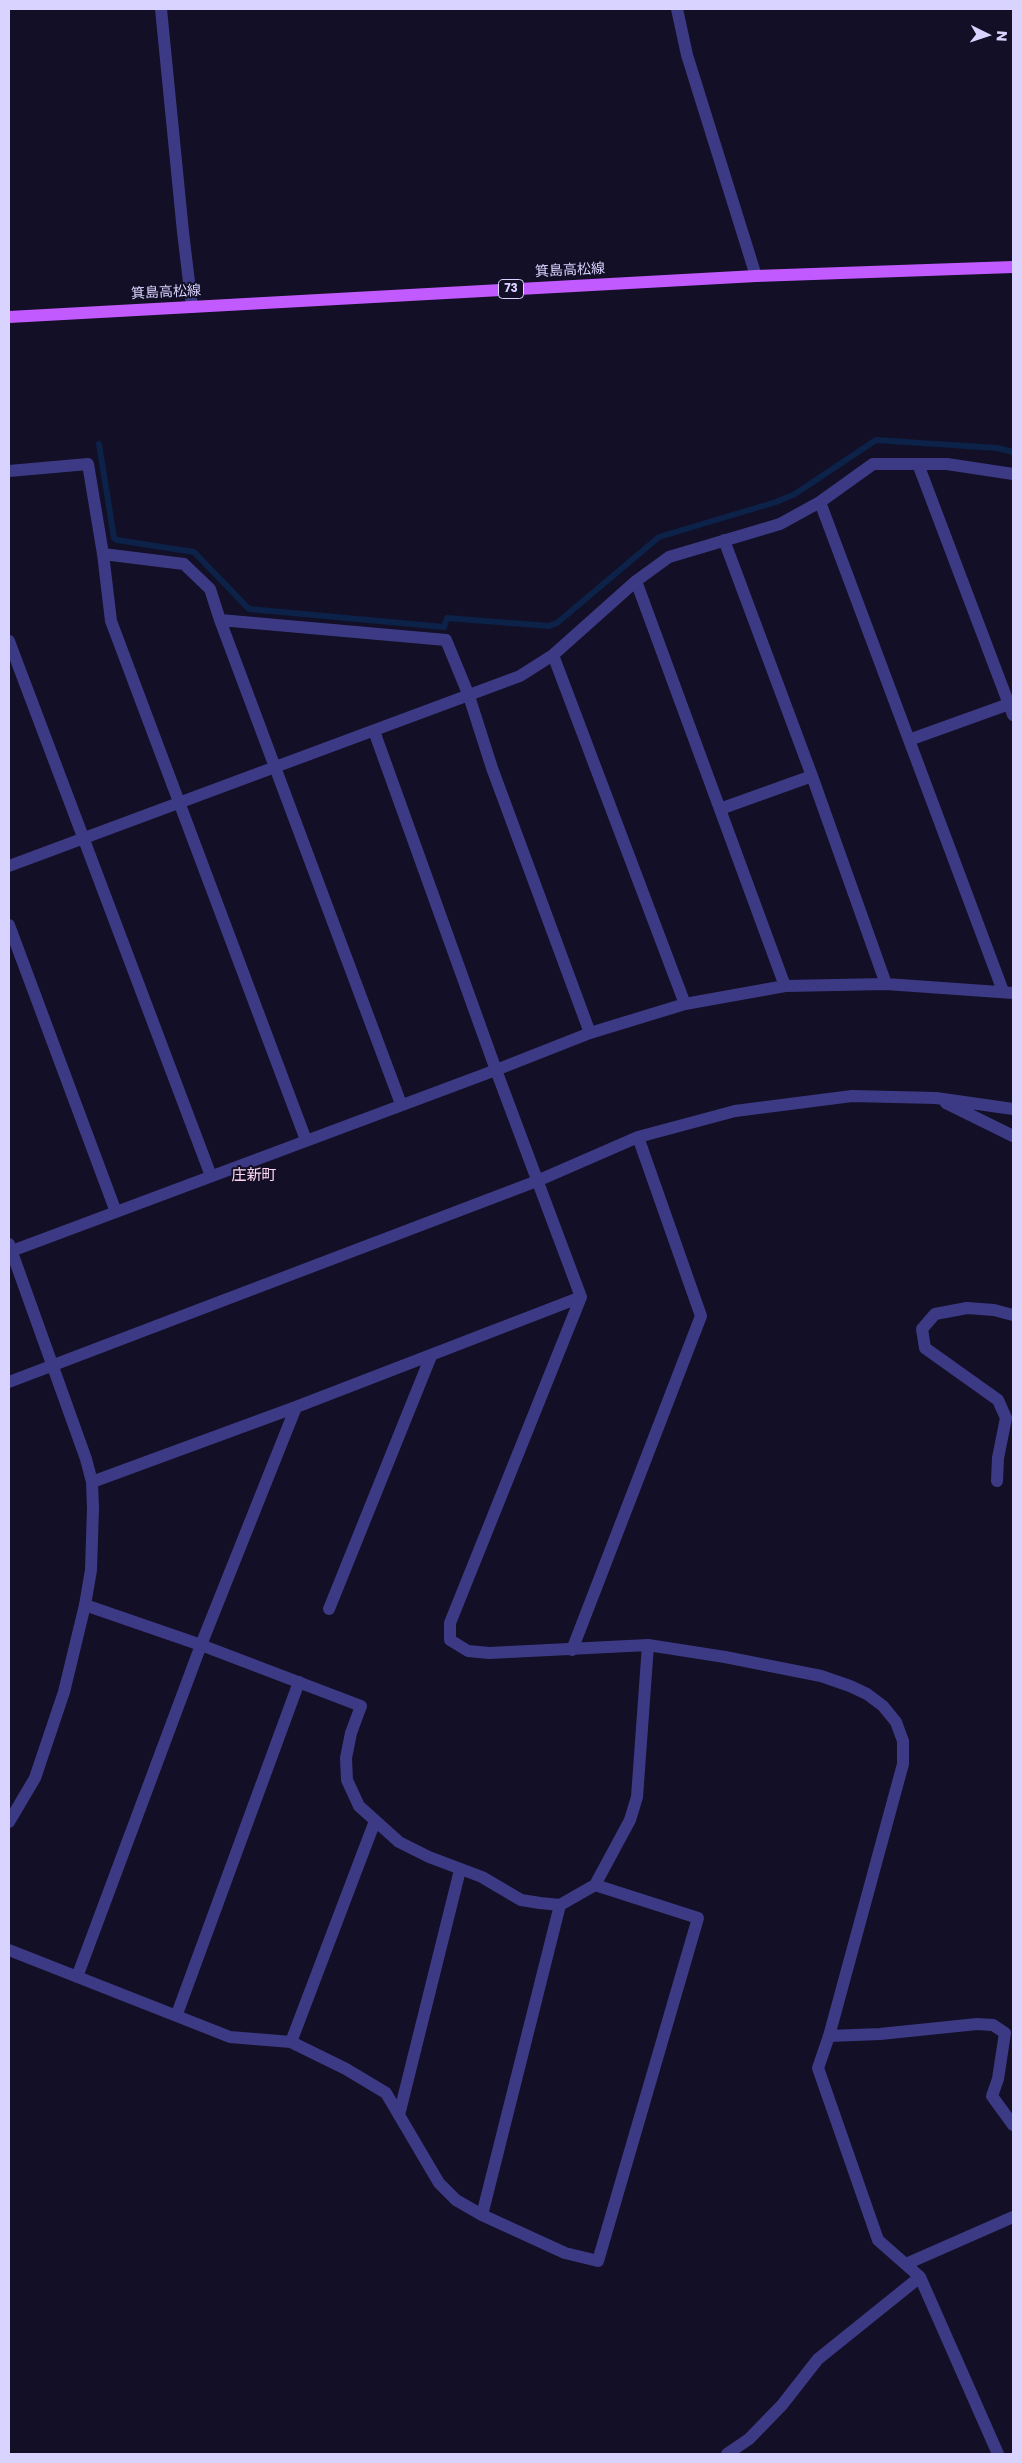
<!DOCTYPE html>
<meta charset="utf-8">
<style>
body{margin:0}
#map{position:relative;width:1022px;height:2463px;overflow:hidden;background:#130f26;font-family:Poppins,sans-serif}
canvas{display:block}
.frame{position:absolute;inset:0;border:10px solid #d9d4ff;pointer-events:none}
.north{position:absolute;left:962px;top:10px;width:50px;height:50px;-webkit-text-stroke:4px #130f26;paint-order:stroke;rotate:94deg;font-size:14px;font-weight:700;line-height:20px;text-align:center;color:#d9d4ff}
.north::after{content:'';display:block;margin:auto;width:18px;height:22px;background:#d9d4ff;clip-path:polygon(50% 0,100% 100%,50% 72%,0 100%)}
</style>
<div id="map">
<canvas width="1022" height="2463"></canvas>
<div class="frame"></div>
<div class="north">N</div>
</div>
<script>
const context = document.querySelector('canvas').getContext('2d');
context.lineJoin = 'round';
const poly = rows => new Path2D(rows.map(r => 'M' + r).join(''));
function strokePath(path, color, width, dash) { context.strokeStyle = color; context.lineWidth = width; context.lineCap = dash ? 'butt' : 'round'; context.setLineDash(dash || []); context.stroke(path); }
function label(font, color, halo, rows, align = 'center') {
  context.font = font + ' Poppins,"Noto Sans JP",sans-serif'; context.lineWidth = 4; context.setLineDash([]); context.textBaseline = 'middle'; context.strokeStyle = halo; context.fillStyle = color; for (const [text, x, y, turn = 0] of rows) {
    context.save(); context.translate(x, y); context.rotate((+turn || 0) * Math.PI / 180); context.textAlign = isNaN(turn) ? turn : align; if (halo) context.strokeText(text, 0, 0); context.fillText(text, 0, 0); context.restore();
  }
}
strokePath(poly([
 [99,444,114,538,117,540,194,552,249,609,444,627,447,618,549,626,557,623,659,537,776,502,795,494,876,440,997,448,1013,452]
]), '#0c2248', 6);
strokePath(poly([
 [161,9,183,232,192,307],
 [677,9,687,55,756,276],
 [918,464,1013,715],
 [9,471,88,464,103,554,184,564,210,589,220,620,446,640,469,696,492,768,590,1033],
 [820,502,1003,991],
 [724,540,812,776,886,984],
 [103,554,111,621,306,1140],
 [636,581,785,986],
 [220,620,401,1104],
 [9,641,211,1176],
 [553,655,685,1004],
 [374,731,496,1070,581,1297,450,1623,450,1640,468,1651,489,1653,648,1645,725,1657,821,1676,850,1686,867,1694,883,1706,896,1722,903,1741,903,1764,829,2036,818,2068,878,2240,920,2277,998,2454],
 [909,740,1009,704],
 [720,809,812,776],
 [9,866,520,676,553,655,636,581,669,557,780,524,820,502,873,464,947,464,1013,474],
 [9,925,116,1212],
 [946,1103,1013,1136],
 [9,1252,496,1070,590,1033,685,1004,785,986,886,984,1013,993],
 [9,1382,537,1181,638,1137,735,1111,852,1096,936,1098,1013,1109],
 [997,1481,998,1458,1006,1418,998,1400,925,1348,922,1329,935,1314,967,1308,994,1310,1013,1315],
 [92,1482,296,1407,581,1297],
 [85,1605,201,1645,361,1706,351,1733,346,1758,347,1780,359,1806,399,1842,429,1857,482,1877,521,1900,540,1903,560,1905,595,1885,630,1820,637,1797,648,1645],
 [329,1609,431,1356],
 [572,1650,701,1316,638,1137],
 [9,1822,35,1778,64,1692,85,1605,91,1570,93,1508,92,1482,86,1459,9,1244],
 [9,1950,230,2037,291,2042,346,2069,386,2093,439,2183,456,2200,482,2215,565,2253,598,2261,698,1918,595,1885],
 [77,1977,201,1645,296,1407],
 [177,2014,299,1682],
 [829,2036,880,2034,977,2024,993,2025,1005,2033,998,2079,992,2096,1013,2125],
 [291,2042,375,1821],
 [399,2115,460,1870],
 [482,2215,560,1905],
 [906,2264,1013,2217],
 [727,2454,749,2439,782,2405,818,2359,920,2277]
]), '#3d3a85', 12);
strokePath(poly([
 [9,317,756,276,1013,267]
]), '#c25bff', 12);
for (const [x, y, w] of [
 [511,289,25]
]) { const box = new Path2D(); box.roundRect(x - w / 2, y - 9.5, w, 19, 4); context.fillStyle = '#130f26'; context.fill(box); strokePath(box, '#d9d4ff', 1); }
label('bold 12px', '#d9d4ff', null, [
 ["73",511,289]
]);
label('14px', '#d9d4ff', '#130f26', [
 ["箕島高松線",570,271,-3],
 ["箕島高松線",166,293,-3]
]);
label('15px', '#ffd6f0', '#130f26', [
 ["庄新町",254,1176]
]);
</script>
